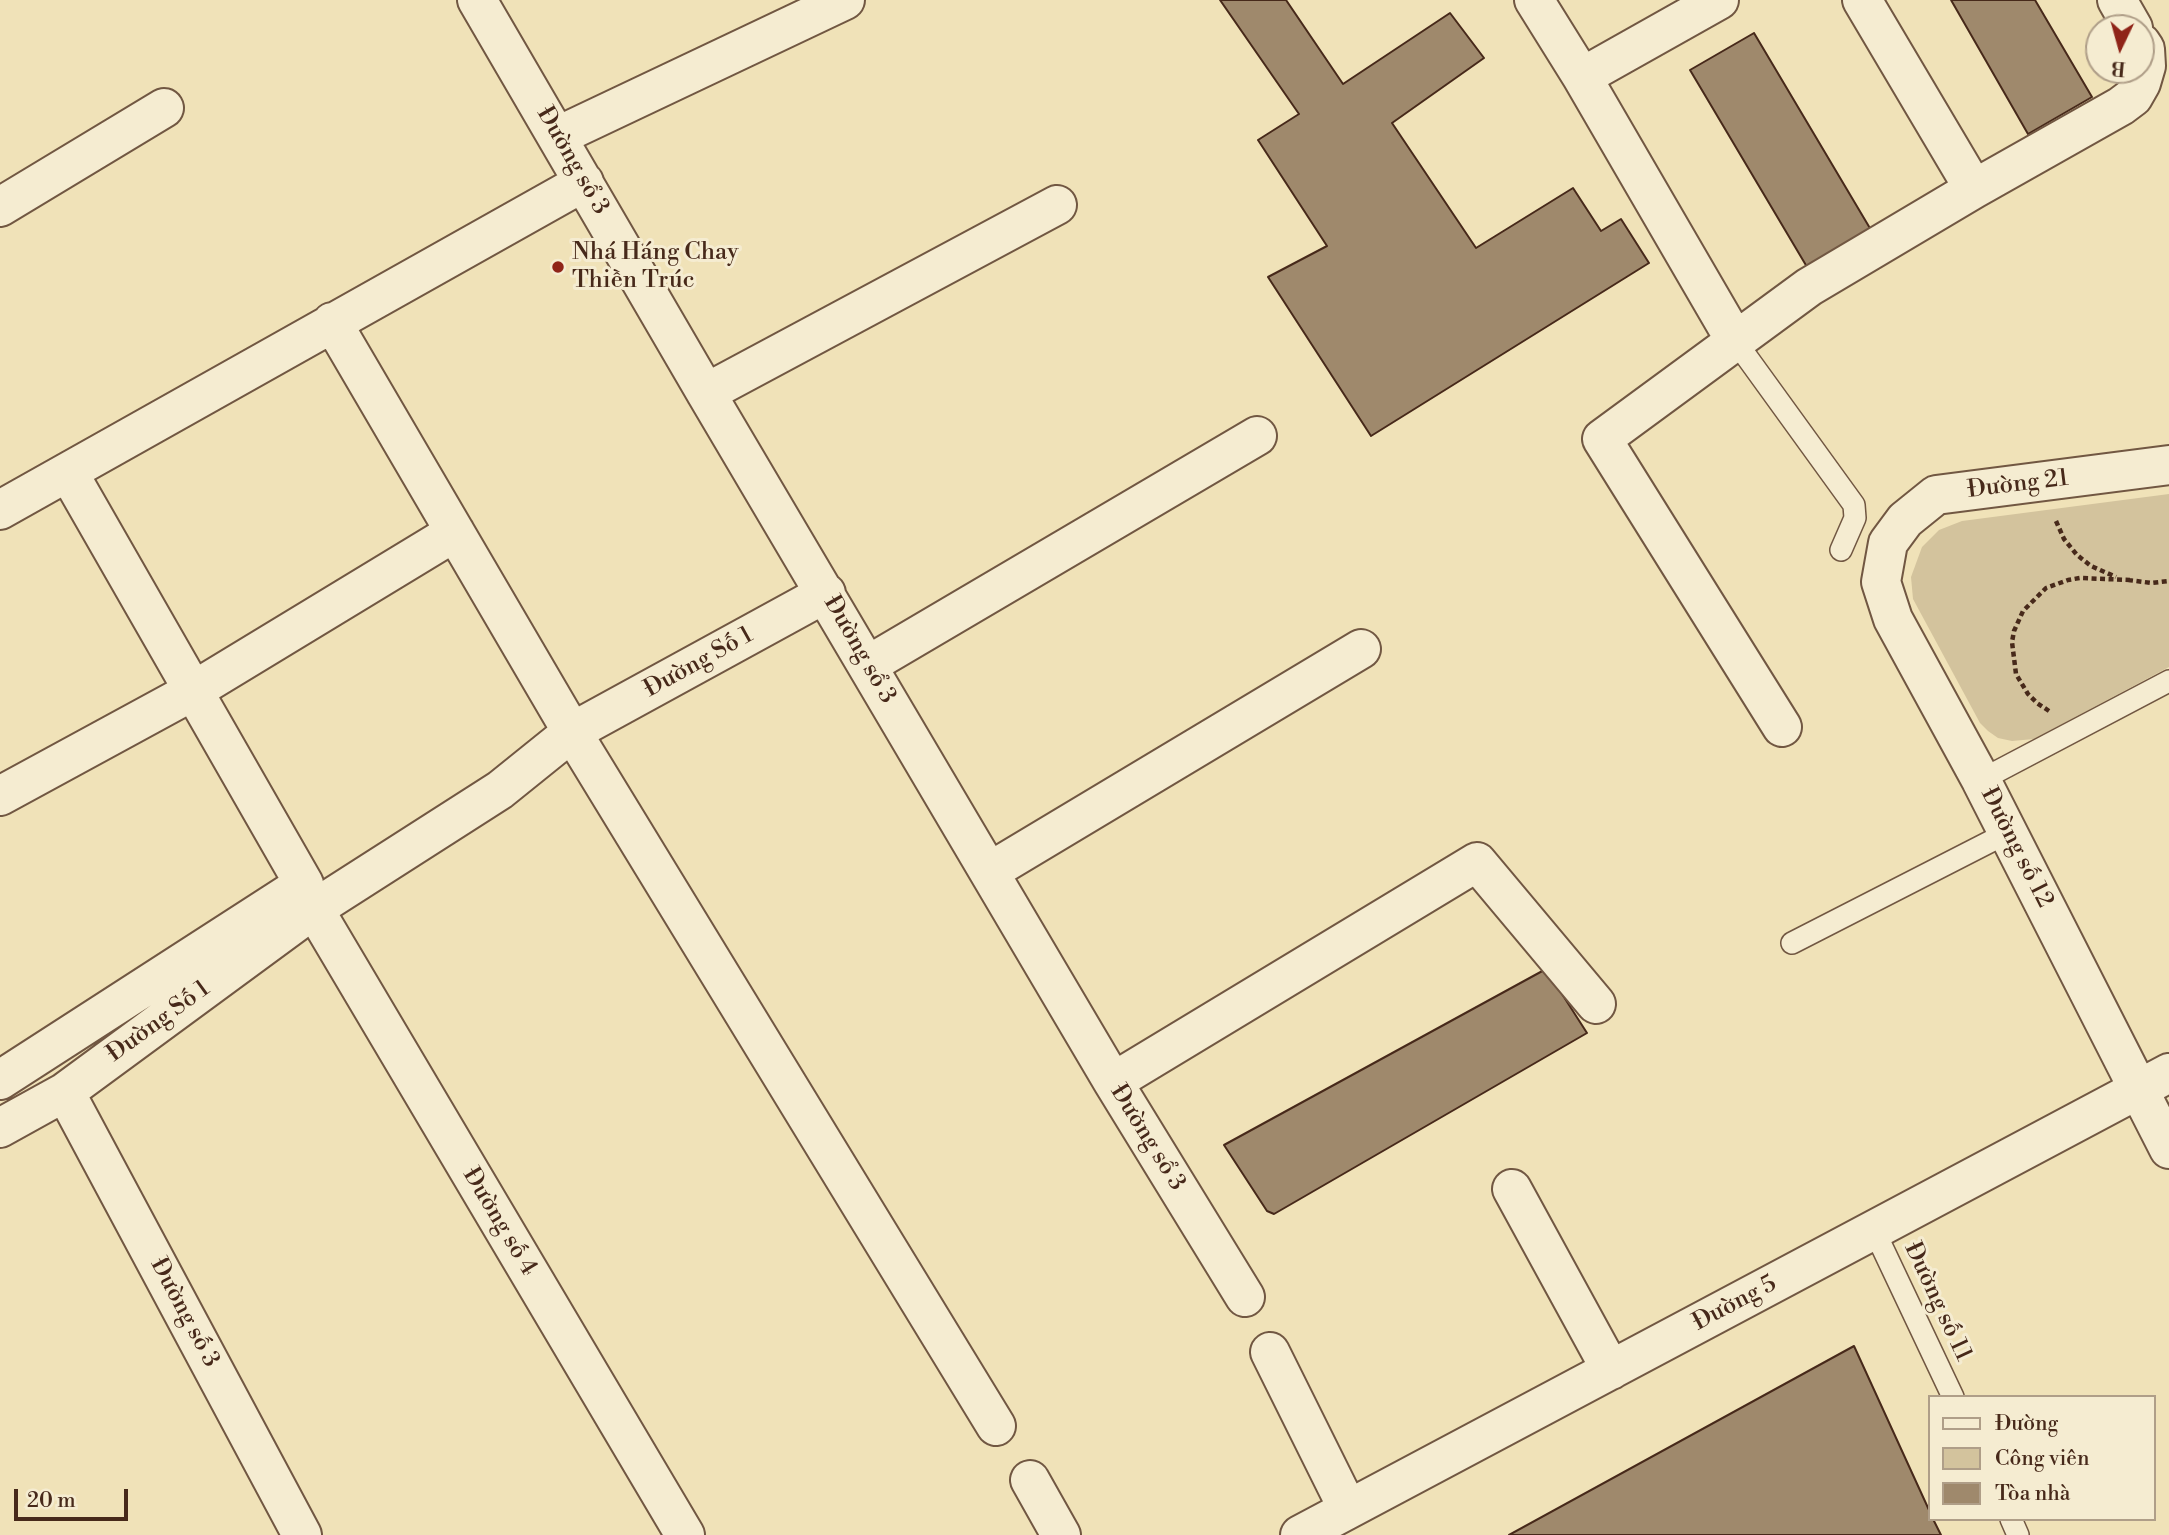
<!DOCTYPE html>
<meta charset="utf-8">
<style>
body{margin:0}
#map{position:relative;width:2169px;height:1535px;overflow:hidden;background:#f0e2b8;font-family:"Libre Bodoni",serif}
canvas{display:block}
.legend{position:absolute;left:1928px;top:1395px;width:228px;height:126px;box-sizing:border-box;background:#f5ecd1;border:2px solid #af9e88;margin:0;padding:9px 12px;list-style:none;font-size:21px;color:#47291a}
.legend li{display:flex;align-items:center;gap:14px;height:35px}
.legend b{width:35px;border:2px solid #af9e88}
.north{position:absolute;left:2085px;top:14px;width:70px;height:70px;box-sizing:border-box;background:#f5ecd1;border:2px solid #af9e88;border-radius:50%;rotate:185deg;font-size:19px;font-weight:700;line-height:28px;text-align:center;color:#47291a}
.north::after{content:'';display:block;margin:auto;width:24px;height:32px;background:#8f2418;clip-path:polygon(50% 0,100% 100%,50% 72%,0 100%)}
.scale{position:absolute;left:14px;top:1489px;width:114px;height:32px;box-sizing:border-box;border:4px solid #47291a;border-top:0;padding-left:9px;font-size:21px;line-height:24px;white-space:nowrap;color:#47291a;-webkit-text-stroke:5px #f5ecd1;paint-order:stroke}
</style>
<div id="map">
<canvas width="2169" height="1535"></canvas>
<ul class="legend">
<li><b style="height:9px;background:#f5ecd1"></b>Đường</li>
<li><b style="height:19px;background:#d3c39d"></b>Công viên</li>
<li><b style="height:19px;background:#9f896c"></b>Tòa nhà</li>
</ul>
<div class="north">B</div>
<div class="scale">20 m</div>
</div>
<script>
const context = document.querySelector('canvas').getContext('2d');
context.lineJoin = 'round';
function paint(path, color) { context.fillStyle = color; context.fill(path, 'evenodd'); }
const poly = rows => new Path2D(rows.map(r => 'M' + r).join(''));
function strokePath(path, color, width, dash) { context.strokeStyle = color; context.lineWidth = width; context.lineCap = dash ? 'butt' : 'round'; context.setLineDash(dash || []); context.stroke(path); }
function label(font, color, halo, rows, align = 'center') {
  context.font = font + ' "Libre Bodoni",serif'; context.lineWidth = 6; context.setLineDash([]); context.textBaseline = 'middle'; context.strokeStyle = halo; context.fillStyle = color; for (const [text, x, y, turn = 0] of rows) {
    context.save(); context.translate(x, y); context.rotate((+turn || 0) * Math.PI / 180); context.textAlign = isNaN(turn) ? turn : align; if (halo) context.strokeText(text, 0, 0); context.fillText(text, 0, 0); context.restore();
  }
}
paint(poly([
 [2169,494,2169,667,2034,739,2012,741,1998,738,1988,731,1980,723,1913,599,1911,577,1922,547,1939,530,1962,521]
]), '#d3c39d');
const building = poly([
 [1220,0,1286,0,1343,84,1450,13,1484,58,1392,123,1476,248,1573,188,1601,231,1621,219,1649,263,1371,436,1268,277,1327,246,1258,140,1299,114,1220,0],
 [1951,0,2035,0,2092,97,2028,134,1951,0],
 [1754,33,1874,235,1810,272,1690,70,1754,33],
 [1546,969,1587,1033,1274,1214,1267,1211,1224,1145,1546,969],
 [1854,1346,1929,1510,1929,1519,1933,1519,1941,1535,1509,1535,1854,1346]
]);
paint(building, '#9f896c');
strokePath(building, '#47291a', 2);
const service = poly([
 [1736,342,1854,505,1855,518,1841,550],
 [1981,780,2169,681],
 [1792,943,2007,833],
 [1874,1230,1953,1397],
 [2011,1519,2018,1535]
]);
const minor = poly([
 [477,0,706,393,1113,1082,1245,1297],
 [1534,0,1582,77,1736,342],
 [1862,0,1974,189],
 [2117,0,2133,28],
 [1582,77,1719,0],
 [558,136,845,0],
 [0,207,164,108],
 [332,322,572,732,996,1426],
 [706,393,1057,205],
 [2169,465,1936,495,1905,520,1888,543,1881,582,1893,619,1981,780,2169,1149],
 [0,510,584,182],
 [868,665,1257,436],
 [1782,727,1602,439,1809,287,1974,189,2121,106,2133,97,2141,83,2146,66,2145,49,2141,43],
 [0,796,193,691,455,532],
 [989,872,1361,649],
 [314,909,685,1535],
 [0,1080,304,884,68,472],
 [1113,1082,1477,862,1596,1004],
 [65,1092,302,1535],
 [0,1128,65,1092,314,909,500,790,572,732,826,593],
 [1512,1189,1611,1370],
 [1270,1352,1348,1509],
 [1030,1480,1061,1535],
 [1300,1535,2169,1073]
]);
strokePath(service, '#715742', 24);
strokePath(minor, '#715742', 42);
strokePath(poly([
 [2056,521,2064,539,2077,555,2091,566,2116,577],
 [2128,580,2152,583,2169,581],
 [2049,711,2037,703,2028,694,2016,674,2012,642,2014,631,2023,611,2046,588,2068,580,2080,578,2130,580]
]), '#47291a', 4.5, [5, 3.5]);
strokePath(service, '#f5ecd1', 21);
strokePath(minor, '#f5ecd1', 38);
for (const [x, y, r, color] of [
 [558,267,7,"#8f2418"]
]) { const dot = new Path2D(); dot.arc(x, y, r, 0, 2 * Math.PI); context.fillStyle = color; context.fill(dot); strokePath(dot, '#f5ecd1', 2.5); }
label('24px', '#47291a', '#f5ecd1', [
 ["Đường sổ 3",572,161,60],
 ["Đường 21",2018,485,-7],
 ["Đường sổ 3",859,650,60],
 ["Đường Số 1",699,663,-29],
 ["Đường số 12",2016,848,63],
 ["Đường Số 1",159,1022,-36],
 ["Đường sổ 3",1147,1138,58],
 ["Đường số 4",499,1222,59],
 ["Đường số 11",1937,1302,65],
 ["Đường 5",1735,1304,-28],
 ["Đường số 3",184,1313,62]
]);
label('24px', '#47291a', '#f5ecd1', [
 ["Nhá Háng Chay",572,253],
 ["Thiền Trúc",572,281]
], 'left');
</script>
